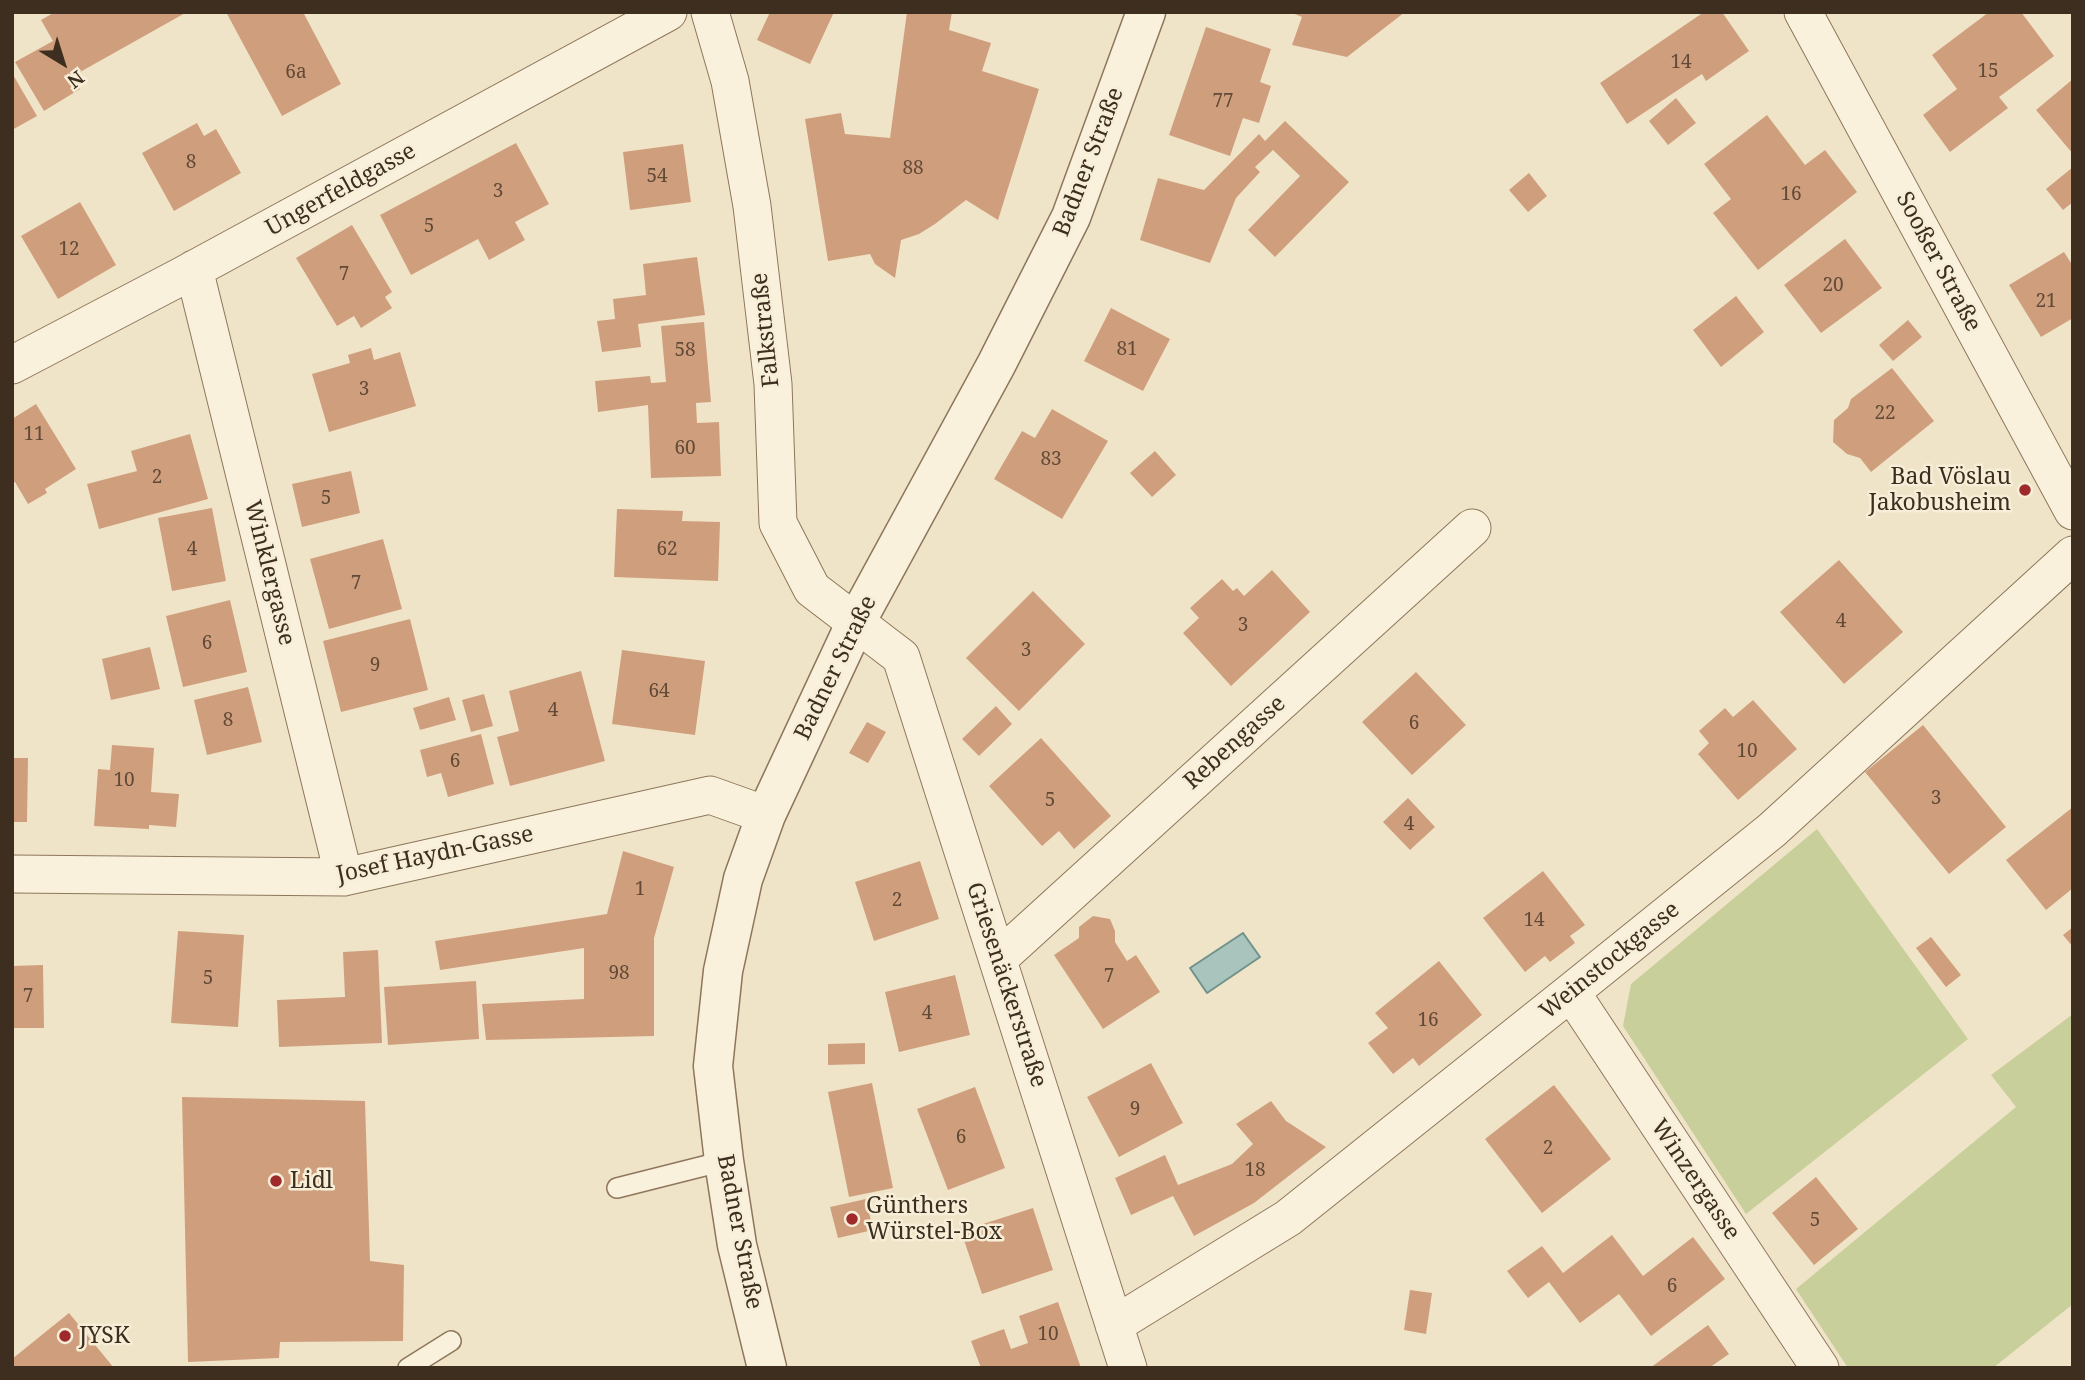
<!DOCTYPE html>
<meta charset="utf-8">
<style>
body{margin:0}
#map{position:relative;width:2085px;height:1380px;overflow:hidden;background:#f0e4c8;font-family:"Noto Serif",serif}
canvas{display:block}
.frame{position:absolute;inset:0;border:14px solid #3d2e20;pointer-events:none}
.north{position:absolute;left:28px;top:28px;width:70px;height:70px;-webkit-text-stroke:5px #f7eed8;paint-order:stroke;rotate:142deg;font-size:19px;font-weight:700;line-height:28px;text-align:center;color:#3d2e20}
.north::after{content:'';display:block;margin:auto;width:24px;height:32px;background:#3d2e20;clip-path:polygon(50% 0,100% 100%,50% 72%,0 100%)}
</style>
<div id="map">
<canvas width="2085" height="1380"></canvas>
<div class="frame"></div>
<div class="north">N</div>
</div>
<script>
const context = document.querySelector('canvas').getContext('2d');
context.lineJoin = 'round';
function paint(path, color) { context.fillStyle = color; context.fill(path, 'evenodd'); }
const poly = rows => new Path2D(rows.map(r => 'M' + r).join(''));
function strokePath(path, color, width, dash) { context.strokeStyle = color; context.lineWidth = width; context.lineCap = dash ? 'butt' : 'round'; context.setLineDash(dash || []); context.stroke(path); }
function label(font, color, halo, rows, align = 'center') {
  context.font = font + ' "Noto Serif",serif'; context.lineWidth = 5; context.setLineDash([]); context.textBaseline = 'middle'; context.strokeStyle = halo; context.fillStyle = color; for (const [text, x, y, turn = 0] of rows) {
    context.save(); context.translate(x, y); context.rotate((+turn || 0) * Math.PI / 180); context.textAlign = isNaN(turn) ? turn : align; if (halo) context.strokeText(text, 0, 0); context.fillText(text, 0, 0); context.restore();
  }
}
paint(poly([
 [1817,829,1968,1039,1746,1214,1623,1026,1631,984],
 [2073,1014,2073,1304,1993,1368,1848,1368,1796,1289,2016,1107,1991,1075]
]), '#c9cf9b');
const water = poly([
 [1243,933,1260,957,1207,993,1190,968,1243,933]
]);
paint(water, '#a9c4bc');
strokePath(water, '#6f938a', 2);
paint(poly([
 [55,12,187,12,73,76,80,89,44,111,15,62,53,41,41,20],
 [226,12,303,12,341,84,282,116],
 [770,12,834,12,810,64,757,40],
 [907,12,952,12,949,30,991,43,982,71,1039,89,998,220,966,200,935,224,919,234,901,240,895,278,875,264,870,254,828,261,805,119,841,113,845,134,890,138],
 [1290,12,1405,12,1347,57,1292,45,1302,17],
 [1704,12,1722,12,1749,51,1706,81,1702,74,1627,124,1600,83],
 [1989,12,2021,12,2054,56,1999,97,2008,108,1950,152,1923,115,1957,89,1932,55],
 [1206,27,1271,49,1260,82,1271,86,1259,123,1243,118,1230,156,1169,135],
 [12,73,37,116,12,130],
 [2073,79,2073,154,2036,110],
 [1676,98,1696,123,1668,145,1649,121],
 [1767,115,1805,165,1825,150,1857,192,1758,270,1713,213,1731,199,1704,164],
 [1285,121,1349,182,1275,257,1248,230,1300,176,1273,150,1255,167,1260,172,1236,198,1210,263,1140,240,1158,178,1204,190,1259,134,1265,141],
 [197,123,204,136,216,129,241,173,174,211,142,153],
 [516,143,549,204,515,222,525,240,489,260,478,239,411,275,380,215],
 [683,144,691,202,630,210,623,152],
 [2073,167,2073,202,2063,210,2046,189],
 [1529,173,1547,196,1528,212,1509,190],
 [80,202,116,265,58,299,21,236],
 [352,225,392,292,385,297,392,308,361,328,354,316,337,326,296,258],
 [1845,239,1882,288,1821,333,1784,285],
 [2064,252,2073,266,2073,318,2041,337,2009,285],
 [697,257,705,315,638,324,641,347,602,352,597,321,615,319,613,299,646,295,643,264],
 [1736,296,1764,332,1721,367,1693,330],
 [1111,308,1170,339,1143,391,1084,361],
 [1908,320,1922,337,1893,361,1879,345],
 [704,322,711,402,696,403,697,423,719,422,721,476,651,478,648,405,598,412,595,381,650,376,651,383,666,382,661,326],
 [371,348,374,360,400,352,416,406,329,432,312,374,350,363,348,355],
 [1892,368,1934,421,1871,472,1860,458,1847,454,1833,442,1834,420,1848,408,1851,399],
 [36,404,76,469,45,489,47,493,28,504,15,482,12,483,12,419],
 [1052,409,1108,441,1062,519,994,479,1022,431,1035,438],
 [190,434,208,499,99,529,87,484,137,471,131,451],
 [1155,451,1176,475,1152,497,1130,473],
 [351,471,360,513,302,527,292,484],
 [212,508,226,581,172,591,158,518],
 [617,509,683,511,682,521,720,522,718,581,614,577],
 [383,539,402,609,329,629,310,559],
 [1839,560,1903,632,1844,684,1780,612],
 [1272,570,1310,612,1231,686,1183,633,1199,618,1190,608,1222,579,1233,591,1237,588,1244,596],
 [1033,591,1085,644,1019,711,966,658],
 [230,600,247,672,183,687,166,616],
 [410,619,428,690,341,712,323,641],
 [150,647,160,689,111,700,102,659],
 [622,650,705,661,695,735,612,724],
 [581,671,605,761,510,786,497,737,519,731,509,691],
 [1416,672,1466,725,1412,775,1362,722],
 [248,687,262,742,207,755,194,700],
 [484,694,493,726,471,732,462,700],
 [449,697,456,720,420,730,413,708],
 [1753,700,1797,749,1738,800,1698,754,1709,743,1699,731,1725,708,1733,717],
 [996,706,1012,724,979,756,962,739],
 [867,722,886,732,868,763,849,753],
 [1923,725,2006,827,1949,874,1865,772],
 [481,734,494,784,448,797,441,773,427,777,420,750],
 [1041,738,1111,816,1074,849,1059,831,1042,846,989,786],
 [112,745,154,748,151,792,179,794,176,827,149,825,149,829,94,826,98,769,110,770],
 [12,758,28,758,27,822,12,822],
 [1408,798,1435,827,1410,850,1383,822],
 [2073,807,2073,888,2046,910,2006,860],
 [623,851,674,867,654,938,654,1036,486,1040,482,1004,584,999,584,948,440,970,435,941,607,914],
 [920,861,939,919,874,941,855,882],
 [1543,871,1585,925,1570,936,1575,943,1550,962,1545,956,1525,972,1483,918],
 [1093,916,1110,919,1115,931,1115,942,1127,961,1136,955,1160,992,1103,1029,1054,955,1079,938,1079,927],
 [2073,927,2073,947,2063,935],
 [178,931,244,935,238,1027,171,1023],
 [1931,937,1961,975,1946,987,1916,948],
 [378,950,382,1043,279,1047,277,1000,345,997,343,952],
 [1439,961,1482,1015,1419,1066,1413,1058,1393,1074,1368,1043,1388,1028,1375,1013],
 [43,965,44,1028,12,1028,12,966],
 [955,975,970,1035,899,1052,885,992],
 [476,981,479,1039,388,1045,384,987],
 [865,1043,865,1064,828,1065,828,1044],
 [1151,1063,1183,1123,1119,1157,1087,1097],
 [872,1083,893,1188,849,1197,828,1092],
 [1554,1085,1611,1159,1542,1213,1485,1139],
 [975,1087,1005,1168,948,1190,917,1109],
 [182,1097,365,1101,370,1261,404,1265,403,1341,280,1342,279,1358,188,1362],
 [1271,1101,1286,1121,1326,1147,1254,1203,1194,1236,1173,1196,1131,1215,1115,1178,1165,1155,1178,1185,1232,1164,1253,1144,1236,1124],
 [1816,1177,1858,1229,1814,1265,1772,1213],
 [866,1199,873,1230,838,1238,830,1207],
 [1033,1208,1053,1270,982,1294,961,1231],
 [1612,1235,1643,1276,1693,1237,1725,1279,1651,1336,1619,1294,1580,1323,1549,1282,1528,1298,1507,1271,1542,1246,1563,1273],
 [1410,1290,1432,1293,1426,1334,1404,1330],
 [1058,1302,1081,1368,981,1368,971,1341,1004,1329,1011,1349,1028,1343,1019,1316],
 [69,1313,114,1368,12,1368,12,1359],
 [1708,1325,1729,1354,1709,1368,1650,1368]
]), '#cf9f7d');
const service = poly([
 [617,1188,724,1161],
 [408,1368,451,1341]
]);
const minor = poly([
 [710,12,730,81,752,206,773,384,778,523,812,589,901,657,1128,1368],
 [1803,12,2073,511],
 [194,269,344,877],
 [12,365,180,277,668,12],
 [12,874,344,877,710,795,766,815],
 [998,959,1472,528],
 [1571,992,1820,1368],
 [1114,1325,1288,1218,1571,992,1772,830,2073,555]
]);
const tertiary = poly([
 [767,1368,737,1245,724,1161,713,1066,723,971,743,879,766,815,856,622,996,365,1071,217,1146,12]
]);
strokePath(service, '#8d765c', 22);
strokePath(minor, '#8d765c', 39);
strokePath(tertiary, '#8d765c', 41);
strokePath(service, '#faf1dc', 19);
strokePath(minor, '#faf1dc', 37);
strokePath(tertiary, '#faf1dc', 38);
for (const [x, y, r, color] of [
 [2025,490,7,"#9e2a2b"],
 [276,1181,7,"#9e2a2b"],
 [852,1219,7,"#9e2a2b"],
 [65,1336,7,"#9e2a2b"]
]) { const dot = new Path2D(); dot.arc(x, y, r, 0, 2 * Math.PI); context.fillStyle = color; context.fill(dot); strokePath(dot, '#f7eed8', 2.5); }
label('19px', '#624a37', null, [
 ["14",1681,63],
 ["15",1988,72],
 ["6a",296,73],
 ["77",1223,102],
 ["8",191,163],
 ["88",913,169],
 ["54",657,177],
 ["3",498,192],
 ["16",1791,195],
 ["5",429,227],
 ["12",69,250],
 ["7",344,275],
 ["20",1833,286],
 ["21",2046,302],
 ["81",1127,350],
 ["58",685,351],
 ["3",364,390],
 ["22",1885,414],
 ["11",34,435],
 ["60",685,449],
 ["83",1051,460],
 ["2",157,478],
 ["5",326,499],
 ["4",192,550],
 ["62",667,550],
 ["7",356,584],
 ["4",1841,622],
 ["3",1243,626],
 ["6",207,644],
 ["3",1026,651],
 ["9",375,666],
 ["64",659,692],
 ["4",553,711],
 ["8",228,721],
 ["6",1414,724],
 ["10",1747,752],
 ["6",455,762],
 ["10",124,781],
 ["3",1936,799],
 ["5",1050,801],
 ["4",1409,825],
 ["1",640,890],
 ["2",897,901],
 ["14",1534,921],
 ["98",619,974],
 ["7",1109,977],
 ["5",208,979],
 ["7",28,997],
 ["4",927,1014],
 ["16",1428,1021],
 ["9",1135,1110],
 ["6",961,1138],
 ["2",1548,1149],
 ["18",1255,1171],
 ["5",1815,1221],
 ["6",1672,1287],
 ["10",1048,1335]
]);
label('23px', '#3d2e20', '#f7eed8', [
 ["Badner Straße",1089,162,-69],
 ["Ungerfeldgasse",341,190,-29],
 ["Sooßer Straße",1938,262,62],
 ["Falkstraße",766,330,-96],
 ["Winklergasse",269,573,76],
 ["Badner Straße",836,668,-64],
 ["Rebengasse",1235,743,-42],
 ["Josef Haydn-Gasse",435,855,-12],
 ["Weinstockgasse",1610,961,-39],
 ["Griesenäckerstraße",1006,985,72],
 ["Winzergasse",1695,1180,56],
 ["Badner Straße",739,1232,79]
]);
label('23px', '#3d2e20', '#f7eed8', [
 ["Bad Vöslau",2011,477,"right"],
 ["Jakobusheim",2011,503,"right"],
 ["Lidl",290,1181],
 ["Günthers",866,1206],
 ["Würstel-Box",866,1232],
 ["JYSK",79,1336]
], 'left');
</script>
